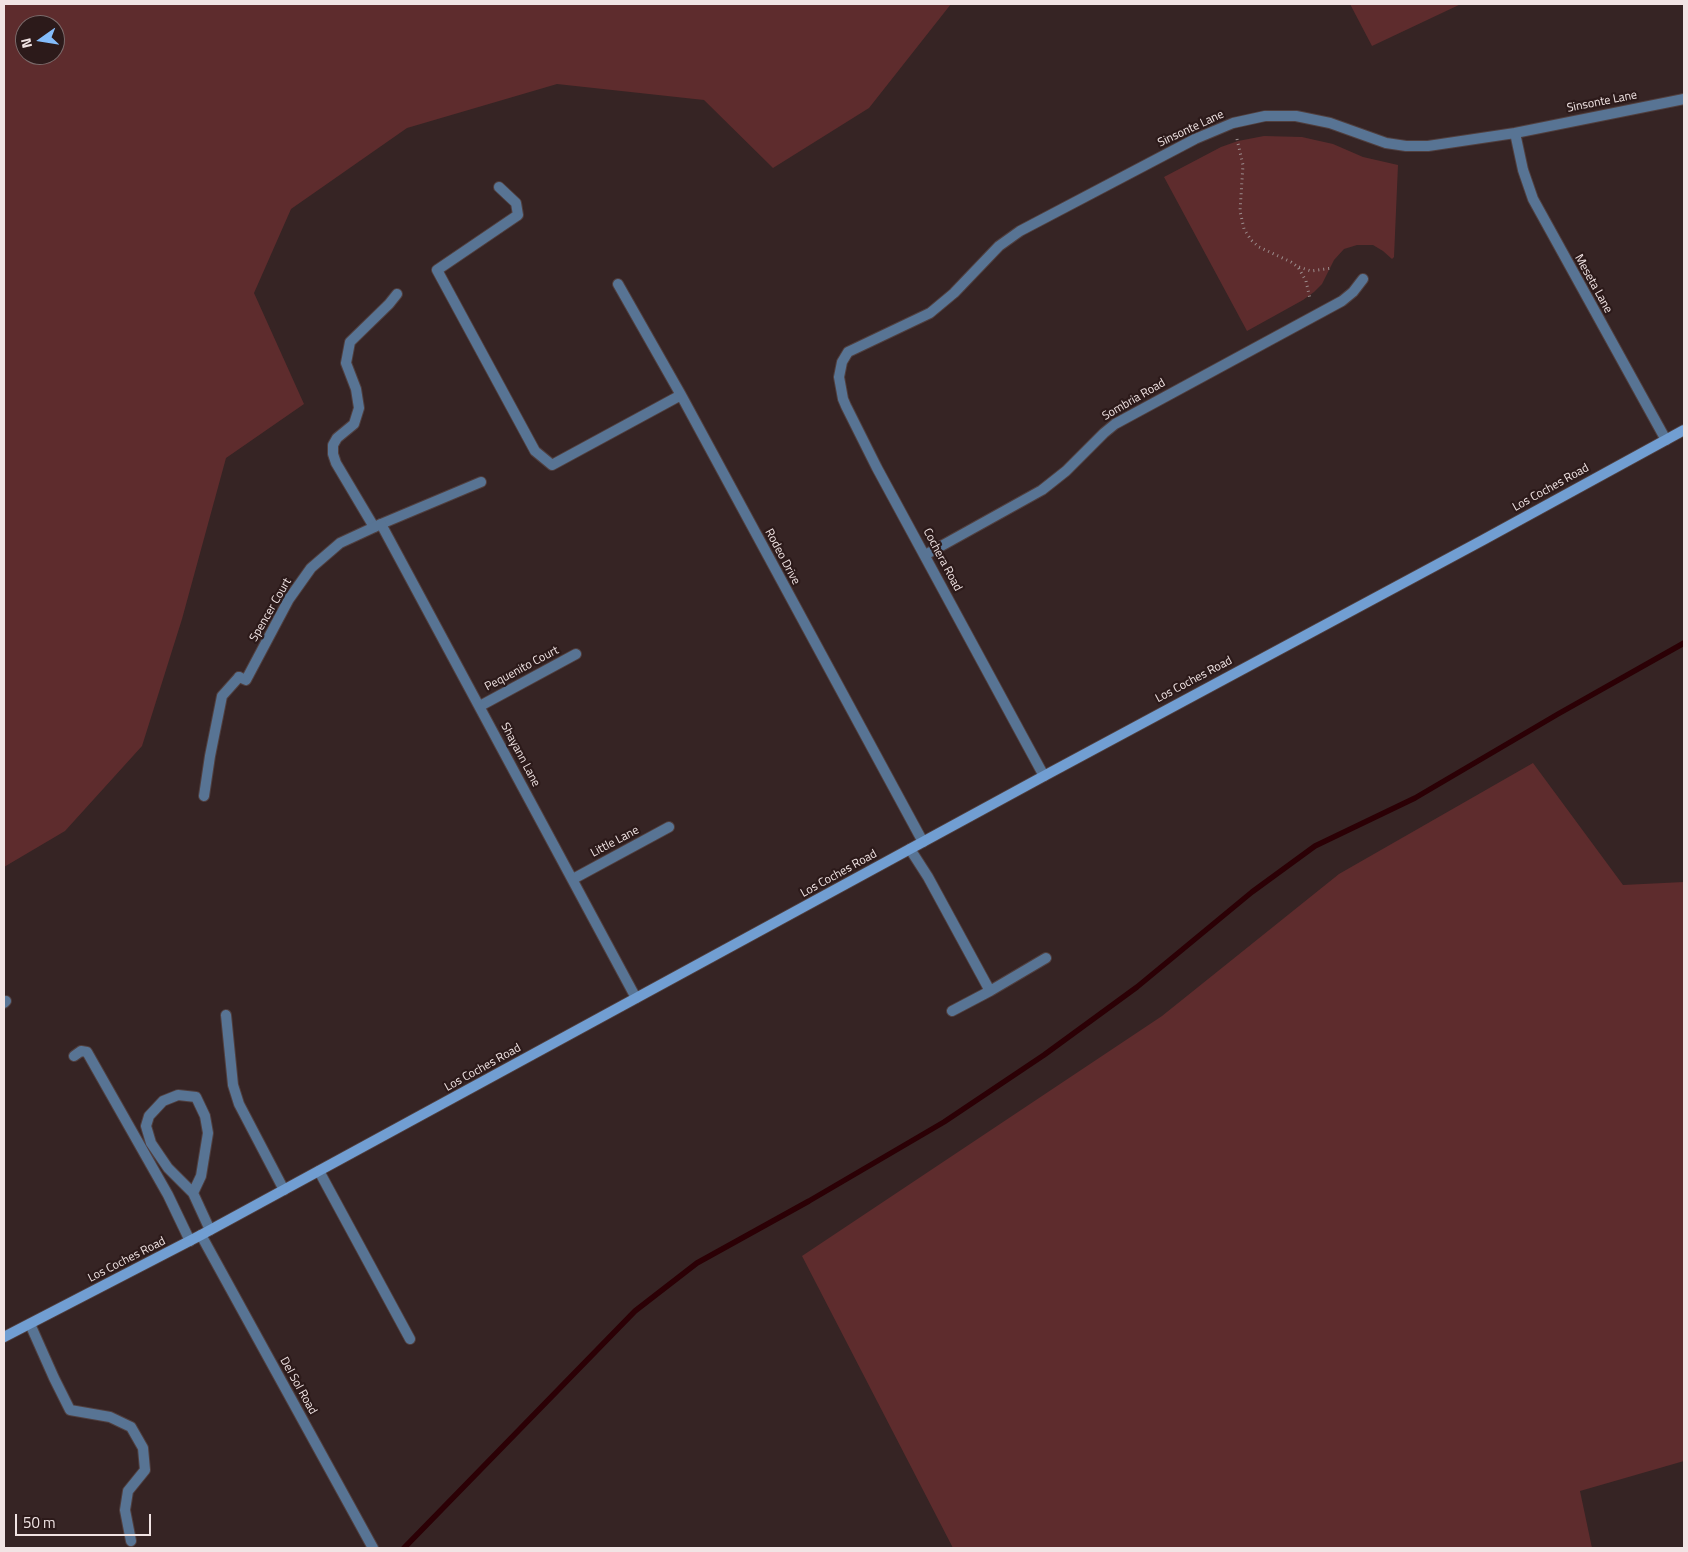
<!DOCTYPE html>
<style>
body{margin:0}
#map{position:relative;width:1688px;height:1552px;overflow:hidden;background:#362424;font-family:"Titillium Web",sans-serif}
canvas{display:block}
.frame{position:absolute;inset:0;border:5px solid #f1e4e4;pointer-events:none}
.north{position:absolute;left:15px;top:15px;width:50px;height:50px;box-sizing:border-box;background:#2c1a1a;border:1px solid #7b6b6b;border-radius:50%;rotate:257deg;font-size:14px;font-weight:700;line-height:20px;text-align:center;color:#f1e4e4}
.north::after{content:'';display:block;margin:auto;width:18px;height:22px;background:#84bcfb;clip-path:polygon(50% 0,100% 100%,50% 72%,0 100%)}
.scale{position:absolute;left:15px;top:1514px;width:136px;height:22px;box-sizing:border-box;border:2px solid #f1e4e4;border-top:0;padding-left:6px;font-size:15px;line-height:18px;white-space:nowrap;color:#f1e4e4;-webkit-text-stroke:4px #2c1a1a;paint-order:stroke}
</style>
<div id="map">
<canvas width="1688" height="1552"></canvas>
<div class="frame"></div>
<div class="north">N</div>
<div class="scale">50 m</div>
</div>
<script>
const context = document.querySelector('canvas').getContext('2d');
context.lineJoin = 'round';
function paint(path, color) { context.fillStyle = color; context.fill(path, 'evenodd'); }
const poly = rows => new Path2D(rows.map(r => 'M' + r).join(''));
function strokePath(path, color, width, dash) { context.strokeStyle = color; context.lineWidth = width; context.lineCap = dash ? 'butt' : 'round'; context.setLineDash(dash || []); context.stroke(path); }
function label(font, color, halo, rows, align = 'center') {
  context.font = font + ' "Titillium Web",sans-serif'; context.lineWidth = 4.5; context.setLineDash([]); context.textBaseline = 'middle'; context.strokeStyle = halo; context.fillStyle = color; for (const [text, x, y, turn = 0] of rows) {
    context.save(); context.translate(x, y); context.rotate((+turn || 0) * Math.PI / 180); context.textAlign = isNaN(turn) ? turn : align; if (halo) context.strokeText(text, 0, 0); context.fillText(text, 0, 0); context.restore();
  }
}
paint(poly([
 [4,4,951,4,869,108,773,168,704,100,557,84,407,128,291,209,254,293,304,404,226,458,182,619,142,746,65,831,4,867],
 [25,25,55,25,55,55,25,55],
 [1350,4,1461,4,1372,46],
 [1264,136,1302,137,1315,140,1333,144,1363,157,1398,165,1394,257,1392,259,1383,251,1373,245,1357,245,1344,249,1334,260,1322,284,1314,292,1303,300,1247,331,1164,177,1221,147,1238,141],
 [1533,763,1623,885,1684,882,1684,1461,1580,1491,1592,1548,953,1548,802,1256,1162,1016,1339,874]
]), '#5e2c2d');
strokePath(poly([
 [404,1548,635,1311,697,1263,809,1201,944,1122,1044,1055,1137,987,1252,892,1315,846,1415,798,1558,714,1684,643]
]), '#2b0005', 5.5);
const service = poly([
 [381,524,481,482],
 [374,527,336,463,333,454,333,445,337,438,354,424,359,408,356,389,346,363,350,342,389,304,397,294],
 [204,796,210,756,222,696,239,677],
 [4,1003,6,1001],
 [226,1015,233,1085,239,1104,284,1190],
 [74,1056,81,1051,87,1052,168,1195,190,1241],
 [319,1171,410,1339],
 [193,1193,168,1168,151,1143,146,1126,149,1116,163,1101,178,1095,196,1097,205,1116,208,1133,201,1176,193,1193,210,1230],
 [30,1324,54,1378,70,1410,110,1417,131,1427,143,1448,145,1470,128,1491,125,1510,131,1541]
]);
const minor = poly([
 [1515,133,1523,170,1533,199,1666,440],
 [499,187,516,203,518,215,437,270,535,451,552,465,681,395],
 [618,284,681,395,923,842],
 [925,555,1042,490,1066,471,1104,433,1115,424,1342,301,1353,292,1363,279],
 [239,677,246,680,289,599,311,568,340,543,381,524,636,998],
 [480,706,576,654],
 [1044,776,877,468,846,406,843,399,839,377,842,362,848,352,930,313,954,293,999,246,1020,231,1195,139,1233,123,1265,116,1296,116,1330,123,1386,143,1406,146,1428,146,1515,133,1684,99],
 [910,849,928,877,990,991],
 [573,879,669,827],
 [952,1011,990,991,1046,958],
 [201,1235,373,1548]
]);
const secondary = poly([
 [4,1337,201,1235,1044,776,1483,540,1684,430]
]);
strokePath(service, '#503f3f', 12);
strokePath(minor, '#503f3f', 12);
strokePath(secondary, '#503f3f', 12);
strokePath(poly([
 [1237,139,1243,165,1240,211,1244,229,1251,240,1259,247,1291,262,1298,267,1306,281,1310,299],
 [1299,267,1311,271,1332,268]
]), '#9c8d8d', 3, [1, 4]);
strokePath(service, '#587494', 10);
strokePath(minor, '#587494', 10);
strokePath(secondary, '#719ed2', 10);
label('12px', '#f1e4e4', '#2c1a1a', [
 ["Sinsonte Lane",1602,102,-11],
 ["Sinsonte Lane",1191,129,-25],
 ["Meseta Lane",1593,284,61],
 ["Sombria Road",1134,400,-30],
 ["Los Coches Road",1551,488,-29],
 ["Rodeo Drive",782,557,62],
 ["Cochera Road",942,560,62],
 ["Spencer Court",271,610,-60],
 ["Pequenito Court",522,669,-28],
 ["Los Coches Road",1194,680,-28],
 ["Shayann Lane",520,755,62],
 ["Little Lane",615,842,-28],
 ["Los Coches Road",839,874,-29],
 ["Los Coches Road",483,1068,-29],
 ["Los Coches Road",127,1260,-27],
 ["Del Sol Road",298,1386,61]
]);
</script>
